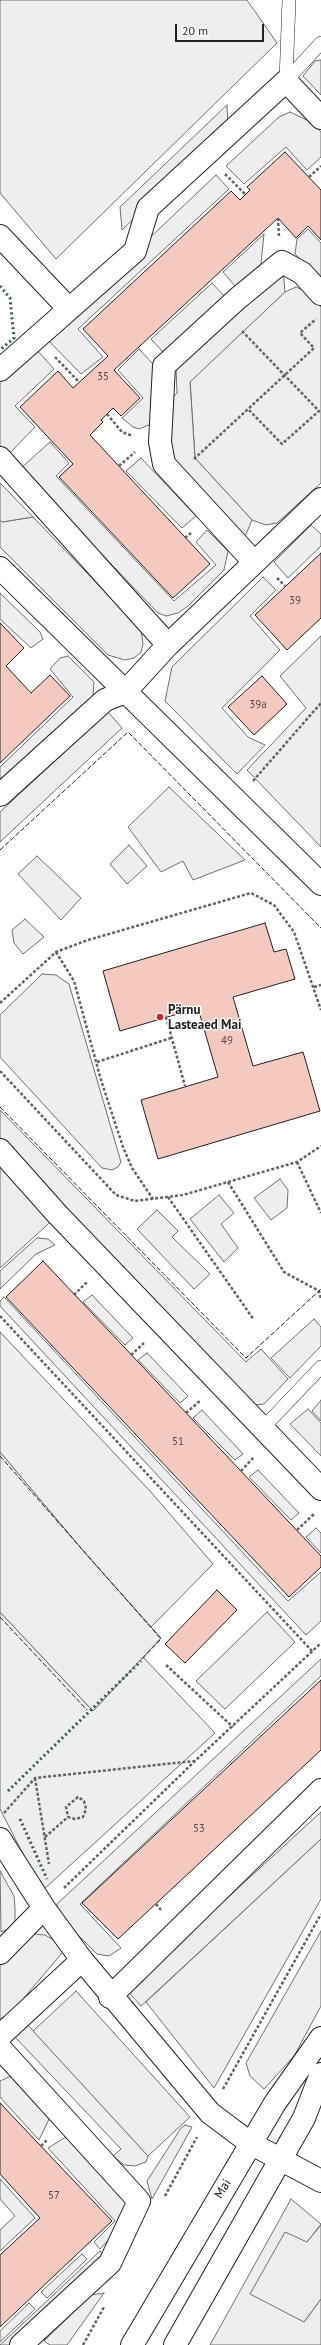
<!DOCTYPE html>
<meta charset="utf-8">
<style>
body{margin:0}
#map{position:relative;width:321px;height:2345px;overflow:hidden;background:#fff;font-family:"PT Sans",sans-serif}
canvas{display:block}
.scale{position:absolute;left:175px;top:24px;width:89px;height:18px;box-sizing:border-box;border:2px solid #222;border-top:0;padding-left:5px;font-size:12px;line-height:14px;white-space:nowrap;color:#222;-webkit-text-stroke:3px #fff;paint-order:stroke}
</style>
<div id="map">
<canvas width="321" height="2345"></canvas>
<div class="scale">20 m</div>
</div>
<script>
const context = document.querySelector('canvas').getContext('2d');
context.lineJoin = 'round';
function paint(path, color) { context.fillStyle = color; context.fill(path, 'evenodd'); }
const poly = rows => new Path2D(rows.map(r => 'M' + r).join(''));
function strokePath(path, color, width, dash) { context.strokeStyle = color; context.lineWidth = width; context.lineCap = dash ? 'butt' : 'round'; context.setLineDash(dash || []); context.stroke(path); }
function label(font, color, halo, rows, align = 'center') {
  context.font = font + ' "PT Sans",sans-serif'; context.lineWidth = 3; context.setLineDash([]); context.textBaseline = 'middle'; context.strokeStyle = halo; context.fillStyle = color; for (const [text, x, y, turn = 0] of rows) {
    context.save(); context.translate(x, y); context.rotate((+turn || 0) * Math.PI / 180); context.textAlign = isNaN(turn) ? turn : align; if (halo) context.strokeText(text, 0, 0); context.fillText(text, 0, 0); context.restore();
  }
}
const green = poly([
 [0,0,247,0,277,43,56,259,0,193,0,0],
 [321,60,321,95,303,76,315,61,321,60],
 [290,112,313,123,321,132,321,157,307,170,286,147,244,184,226,166,279,117,290,112],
 [216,175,229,189,78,329,103,357,81,374,45,337,216,175],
 [308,229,321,243,321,281,295,254,297,239,308,229],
 [264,234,261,264,235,286,223,272,264,234],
 [212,283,225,297,164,353,151,339,212,283],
 [296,287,307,292,321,307,321,483,277,523,266,525,252,520,195,458,190,381,285,292,296,287],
 [36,349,54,369,15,406,35,427,7,456,0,449,0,381,36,349],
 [139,349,153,364,156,416,151,424,139,429,133,427,122,418,143,398,118,370,139,349],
 [50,442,69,463,56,476,174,601,216,565,196,542,207,530,228,551,224,570,188,606,178,613,166,616,158,613,20,469,50,442],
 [141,458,196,516,182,528,126,471,141,458],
 [33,517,141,629,143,644,141,652,134,658,125,660,108,655,0,547,0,520,2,522,33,517],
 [311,525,321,534,321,546,288,578,274,562,311,525],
 [263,577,276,590,250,616,280,650,222,708,248,737,265,745,237,774,165,701,172,667,263,577],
 [0,593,40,632,43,639,31,648,0,619,0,593],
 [321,636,321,847,247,770,306,708,280,676,321,636],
 [68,656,94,682,93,695,70,720,0,783,0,767,73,697,50,669,60,658,68,656],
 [169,787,245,860,193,880,183,861,161,872,128,827,169,787],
 [129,845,147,866,127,884,110,864,129,845],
 [37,856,81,898,61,920,18,874,37,856],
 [25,919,44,937,23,954,14,943,12,930,25,919],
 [42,974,56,975,69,984,121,1162,118,1167,112,1170,102,1168,0,1057,0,1015,42,974],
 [0,1110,246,1362,261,1349,288,1379,264,1404,254,1405,246,1401,0,1139,0,1110],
 [280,1179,288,1190,287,1208,271,1220,254,1198,280,1179],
 [219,1195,234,1213,221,1224,238,1248,224,1262,190,1219,219,1195],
 [157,1210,178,1231,172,1237,210,1274,194,1289,137,1229,157,1210],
 [37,1238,48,1239,55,1245,36,1254,0,1289,0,1271,37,1238],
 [92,1295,133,1338,125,1345,83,1302,92,1295],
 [4,1297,288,1601,321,1572,321,1621,306,1635,0,1306,0,1301,4,1297],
 [0,1332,150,1491,213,1564,151,1627,85,1553,0,1452,0,1332],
 [147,1353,188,1396,180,1403,138,1360,147,1353],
 [321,1400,321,1421,312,1411,321,1400],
 [202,1410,243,1454,235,1460,193,1418,202,1410],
 [258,1470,299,1513,291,1520,249,1477,258,1470],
 [316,1528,321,1533,321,1553,306,1537,316,1528],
 [0,1612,93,1711,143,1657,215,1733,42,1891,0,1809,0,1612],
 [267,1612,295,1642,225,1709,196,1681,267,1612],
 [321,1659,321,1676,80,1904,121,1948,109,1956,97,1954,57,1914,57,1904,321,1659],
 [321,1839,321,1899,214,2088,146,2002,321,1839],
 [0,1871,14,1896,15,1908,15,1926,1,1932,0,1871],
 [321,1931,321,2006,294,2056,264,2089,250,2076,246,2063,321,1931],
 [34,1934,45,1935,54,1940,63,1952,11,2013,0,2019,0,1963,34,1934],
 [28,2025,148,2156,146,2162,135,2166,124,2165,113,2156,121,2149,15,2037,28,2025],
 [13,2075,51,2115,39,2140,0,2097,0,2081,13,2075],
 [185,2125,192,2127,152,2199,147,2181,181,2128,185,2125],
 [69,2135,127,2201,112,2236,100,2249,94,2242,115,2221,48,2148,69,2135],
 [0,2179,35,2218,0,2251,0,2230,15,2216,0,2199,0,2179],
 [291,2199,321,2224,307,2242,304,2322,321,2299,321,2345,210,2345,291,2199],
 [82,2254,87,2259,47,2298,41,2292,82,2254],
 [104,2293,67,2345,50,2345,44,2341,91,2295,104,2293],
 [29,2303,35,2309,0,2342,0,2331,29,2303]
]);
paint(green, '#eee');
strokePath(green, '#6f6f6f', 1);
const parking = poly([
 [227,105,228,129,122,230,120,207,227,105],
 [283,268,285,292,190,382,195,458,252,520,244,539,172,456,170,400,177,393,176,368,283,268],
 [0,483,33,517,2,522,0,520,0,483],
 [108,712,122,728,0,842,0,812,108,712],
 [0,1150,58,1215,0,1268,0,1150],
 [314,1319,321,1327,321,1346,290,1378,271,1358,314,1319],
 [308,1409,321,1423,321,1456,290,1424,308,1409],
 [0,1452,85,1553,161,1638,93,1711,0,1612,0,1452],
 [321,1812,321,1839,141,2006,127,1990,321,1812],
 [76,1991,190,2117,148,2156,33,2031,76,1991],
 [321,2225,321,2299,304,2322,250,2294,285,2232,307,2242,321,2225],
 [100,2251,110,2263,21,2345,0,2345,100,2251]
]);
paint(parking, '#ededed');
strokePath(parking, '#6f6f6f', 1);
const building = poly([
 [285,152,321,190,321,240,308,226,296,238,278,218,114,370,140,398,121,416,113,408,101,420,103,422,90,435,210,564,173,598,59,477,73,464,20,407,58,371,73,388,108,356,83,329,231,191,240,200,250,190,247,187,285,152],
 [321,553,321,618,287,650,255,615,321,553],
 [0,623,24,648,6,666,31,693,50,675,70,696,0,763,0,623],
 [262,676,287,704,254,735,228,707,262,676],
 [265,923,274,952,286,949,295,979,233,997,253,1066,303,1052,320,1111,158,1159,141,1100,218,1077,198,1008,120,1031,103,971,265,923],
 [43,1261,321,1556,321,1567,289,1597,6,1297,43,1261],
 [217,1590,237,1610,185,1663,165,1644,217,1590],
 [321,1680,321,1750,118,1939,82,1903,321,1680],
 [0,2103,112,2221,0,2327,0,2255,40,2218,0,2174,0,2103]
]);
paint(building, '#f3c9c0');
strokePath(building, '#222', 1);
const lane = poly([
 [286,81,289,0],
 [286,81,321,43],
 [263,1428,321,1367]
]);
const street = poly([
 [0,236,69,309],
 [0,370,135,251,148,208,286,81,321,118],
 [0,458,168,645],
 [254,562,164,464,160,442,164,366,237,299,282,262,302,273,321,294],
 [0,568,321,884],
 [0,795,105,700,125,692,168,645,321,499],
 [0,1150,58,1215,321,1489],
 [0,1839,44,1908,82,1960,210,2113,250,2143,321,2181],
 [0,1953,44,1908],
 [110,1997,321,1790],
 [0,2036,82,1960],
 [0,2048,139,2201,110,2263,21,2345]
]);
const secondary = poly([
 [132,2345,275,2103,321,2038],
 [175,2345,304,2118,321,2074]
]);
strokePath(lane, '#222', 14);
strokePath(street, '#222', 24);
strokePath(secondary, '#222', 24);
strokePath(poly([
 [225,174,246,195],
 [309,177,321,166],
 [278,218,279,236],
 [242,331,319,411,282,444,248,409],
 [55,357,79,382],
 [107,414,122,432,133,436],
 [194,459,314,348,300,333,316,319],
 [119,466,135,452],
 [185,538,191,533],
 [277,578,285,586],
 [253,781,321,703],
 [56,952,74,981,101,1080,123,1147,132,1168,153,1199],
 [314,987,321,985],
 [0,1003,56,952,88,940,251,893,274,905,294,932,321,1010],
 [166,1017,185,1086],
 [97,1062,171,1038],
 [0,1071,116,1195,135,1201,183,1195,297,1162,321,1146],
 [297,1162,321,1213],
 [228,1182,284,1272,319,1291,321,1299],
 [168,1197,254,1320],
 [74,1295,87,1282],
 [0,1316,312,1651],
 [131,1355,144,1343],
 [186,1413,201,1400],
 [241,1471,254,1457],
 [297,1530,314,1514],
 [166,1665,233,1727],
 [35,1778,49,1864],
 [4,1813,35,1778,194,1761],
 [45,1837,68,1817,75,1819,83,1817,86,1809,84,1801,78,1797,66,1807,68,1817],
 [64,1888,195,1761,321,1643],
 [156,1904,161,1910],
 [223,2089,321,1914],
 [41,2146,48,2139],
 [165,2196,197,2137],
 [83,2345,104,2307]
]), '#646464', 2.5, [3, 2]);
strokePath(lane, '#fff', 13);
strokePath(street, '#fff', 22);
strokePath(secondary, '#fff', 22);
strokePath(poly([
 [0,286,10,298,14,338,0,350],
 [8,1791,141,1661],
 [20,1819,47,1879]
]), '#2f5e38', 3, [2, 3]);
strokePath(poly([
 [0,850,128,732,321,928],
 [0,1107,246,1358,321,1289],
 [0,1456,161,1639,142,1659],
 [0,1617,87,1710]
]), '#222', 1, [5, 2]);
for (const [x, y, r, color] of [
 [160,1017,4,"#c62828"]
]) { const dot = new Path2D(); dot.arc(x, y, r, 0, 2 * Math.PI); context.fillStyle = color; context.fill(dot); strokePath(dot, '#fff', 1.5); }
label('11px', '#564c4a', null, [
 ["35",103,377],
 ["39",295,601],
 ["39a",258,705],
 ["49",227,1041],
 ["51",178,1442],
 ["53",199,1829],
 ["57",54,2196]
]);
label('bold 13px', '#222', '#fff', [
 ["Pärnu",168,1010],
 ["Lasteaed Mai",168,1025]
], 'left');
label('13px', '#222', '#fff', [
 ["Mai",223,2189,-59]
]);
</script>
